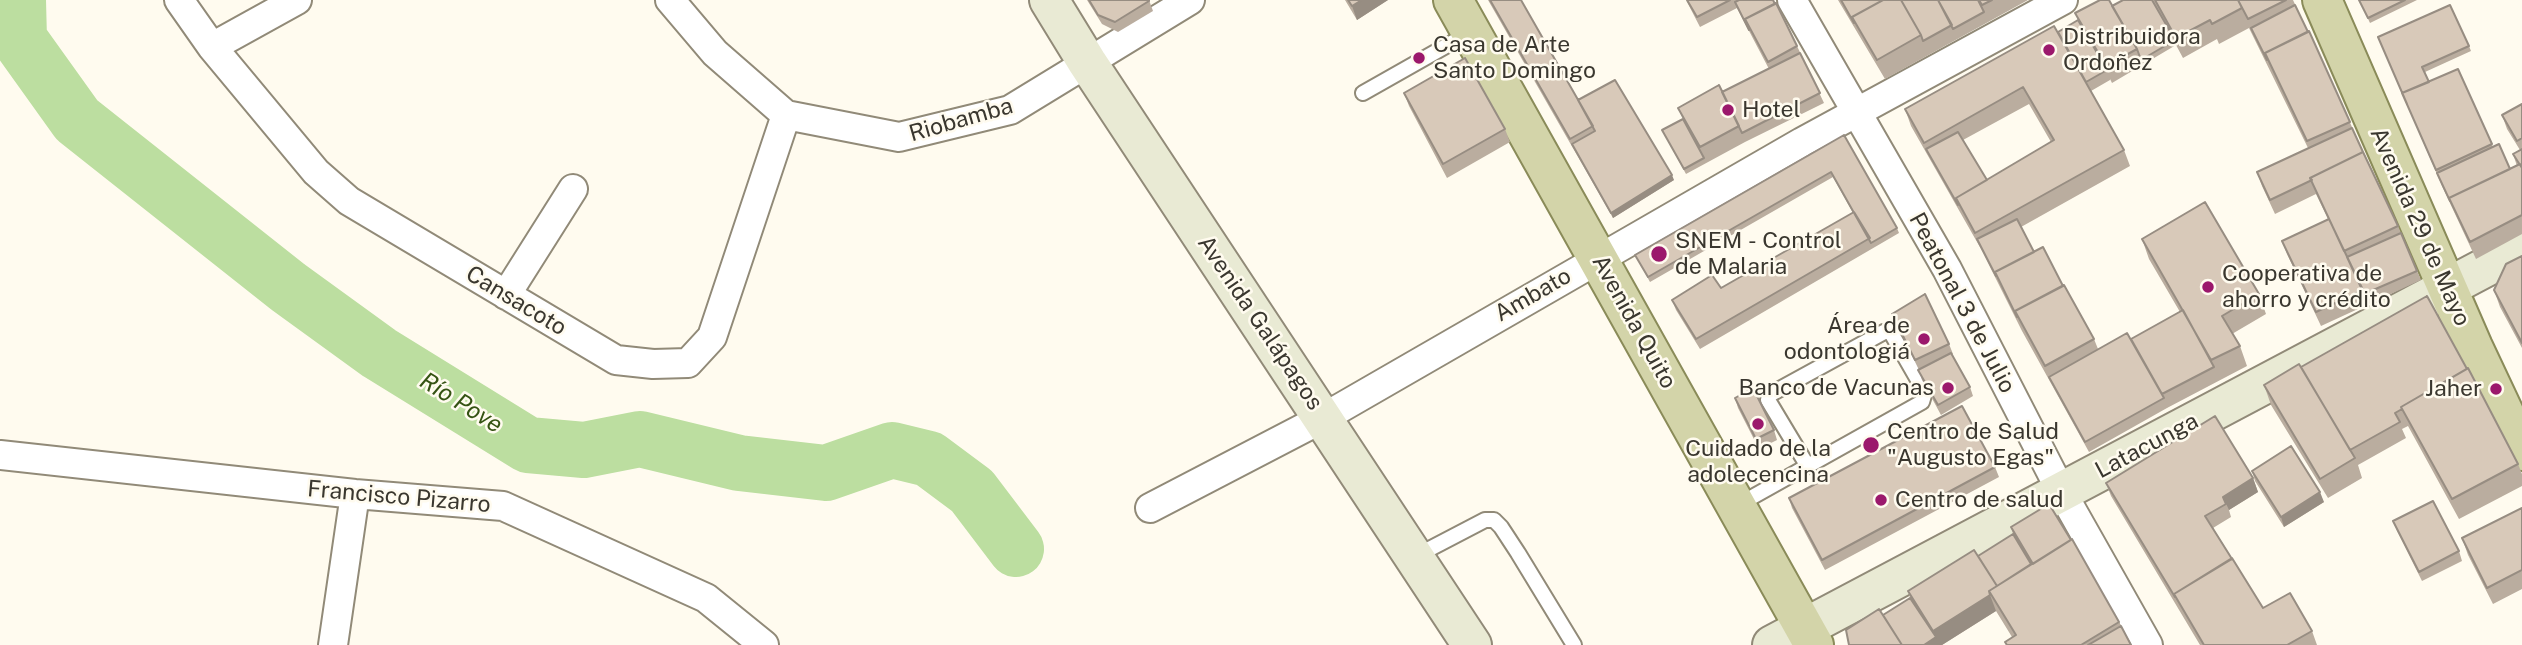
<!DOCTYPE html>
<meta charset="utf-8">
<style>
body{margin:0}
canvas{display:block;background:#fffbef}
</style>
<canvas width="2522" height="645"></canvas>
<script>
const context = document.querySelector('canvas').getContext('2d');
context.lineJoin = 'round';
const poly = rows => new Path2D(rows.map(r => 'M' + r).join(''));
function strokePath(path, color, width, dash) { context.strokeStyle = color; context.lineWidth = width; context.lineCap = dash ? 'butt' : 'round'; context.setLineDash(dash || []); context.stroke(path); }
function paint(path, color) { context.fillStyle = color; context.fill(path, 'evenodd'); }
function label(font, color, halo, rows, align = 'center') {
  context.font = font + ' "Public Sans",sans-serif'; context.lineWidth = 5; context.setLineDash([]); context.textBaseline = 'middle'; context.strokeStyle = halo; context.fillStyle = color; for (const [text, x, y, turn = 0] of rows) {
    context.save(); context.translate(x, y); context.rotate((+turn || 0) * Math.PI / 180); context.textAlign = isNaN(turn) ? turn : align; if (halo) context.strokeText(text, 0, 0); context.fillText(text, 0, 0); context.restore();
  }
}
strokePath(poly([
 [18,0,19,39,77,120,288,287,379,353,528,445,584,450,640,439,739,463,826,473,892,450,929,459,972,491,1016,549]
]), '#bcdea0', 56);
const lane = poly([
 [1363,93,1469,33],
 [1738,505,1922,402,1925,392,1890,331,1884,332,1769,395,1768,400,1807,465],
 [1416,556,1485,520,1494,520,1501,527,1518,553,1574,645]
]);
const street = poly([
 [179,0,212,47,316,172,349,201,616,360,653,364,688,363,712,337,786,115],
 [670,0,715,53,786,115,899,137,1010,110,1190,0],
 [1792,0,1947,269,2061,491,2148,645],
 [212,47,297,0],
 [506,295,573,189],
 [0,455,355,494,503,506,706,598,764,645],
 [1150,508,1323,418,1802,142,2063,0],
 [333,645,355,494]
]);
const secondary = poly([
 [1049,0,1087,62,1472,645],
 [1772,645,2522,248]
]);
const primary = poly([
 [1453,0,1814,645],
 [2322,0,2473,347,2522,451]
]);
strokePath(lane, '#918a78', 18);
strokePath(street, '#918a78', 32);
strokePath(secondary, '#918a78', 42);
strokePath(primary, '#8a8b59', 42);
strokePath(lane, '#fff', 14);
strokePath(street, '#fff', 28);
strokePath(secondary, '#e9ead4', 38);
strokePath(primary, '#d3d4a9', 38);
paint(poly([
 [1087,0,1149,0,1153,11,1118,32,1102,24],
 [1345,0,1388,0,1357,20],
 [1488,0,1521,0,1578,100,1674,180,1613,218],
 [1686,0,1773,0,1797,46,1824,103,1745,142,1686,174,1662,130,1683,119,1678,108,1722,92,1769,69,1737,8,1700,27],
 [1838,0,2028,0,1885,79],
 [2123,0,2293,0,2398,226,2421,280,2321,326,2287,254,2282,241,2328,219,2316,194,2275,214,2262,186,2257,172,2308,148,2249,28,2219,44,2217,39,2183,58,2176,45,2112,83,2110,79,2110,80,2091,91,2124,150,2130,166,2021,227,2034,252,2063,286,2094,339,2098,349,2133,343,2180,312,2149,259,2142,239,2259,294,2266,314,2232,334,2240,346,2247,366,2167,408,2089,452,2022,331,1981,249,1911,126,1905,109,2058,32,2078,20,2075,13,2112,6],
 [2029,104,2051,142,1987,180,1963,140],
 [2359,0,2417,0,2370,23],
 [2378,37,2469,46,2471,51,2425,72,2429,82,2458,69,2493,147,2510,169,2517,166,2513,154,2520,150,2507,129,2502,115,2522,104,2522,234,2476,259,2442,186],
 [1404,93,1505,129,1510,142,1447,178,1409,106],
 [1844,135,1897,228,1899,233,1700,349,1676,310,1672,300,1721,288,1853,213,1833,177,1650,282,1635,255],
 [2522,256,2522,348,2500,307,2494,290],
 [2427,296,2518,464,2522,474,2522,486,2459,519,2408,426,2402,429,2406,438,2358,465,2362,478,2328,498,2271,405,2264,385,2301,367],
 [1892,314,1949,344,1953,354,1952,354,1970,387,1973,396,1941,415,1922,380,1919,370,1896,323],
 [1735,398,1774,430,1777,440,1759,449,1738,408],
 [1995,467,1999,477,1825,570,1792,508,1789,498],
 [2252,471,2324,502,2284,527,2255,481],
 [2253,478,2258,492,2229,510,2231,517,2213,528,2263,608,2312,631,2317,645,2200,645,2111,496,2106,483],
 [2522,508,2522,589,2493,604,2468,555,2462,538],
 [2393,521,2459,551,2462,561,2422,581,2397,531],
 [2011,527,2119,622,2131,645,2006,645,2005,642,2012,637,1996,611,1942,645,1883,615,1910,598,1908,591,1978,556,2013,534]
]), '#baad9f');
paint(poly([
 [1362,0,1388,0,1357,20,1352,6],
 [1672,175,1674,180,1613,218,1611,213],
 [2253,478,2258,492,2229,510,2223,497],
 [2320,492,2324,502,2284,527,2281,517],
 [1990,595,1996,611,1942,645,1924,645,1936,637,1933,631]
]), '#978d82');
const building = poly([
 [1089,0,1149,0,1149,1,1115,22,1098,15,1089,0],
 [1348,0,1362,0,1352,6,1348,0],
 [1490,0,1521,0,1593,126,1570,139,1490,0],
 [1687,0,1730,0,1697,17,1687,0],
 [1739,0,1773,0,1775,4,1745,19,1749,30,1735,2,1739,0],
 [1841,0,1883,0,1852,17,1854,23,1841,0],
 [1883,0,1901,0,1921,35,1877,60,1852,17,1883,0],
 [1901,0,1938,0,1952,25,1923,41,1921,35,1901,0],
 [1938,0,1978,0,1984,12,1953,29,1938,0],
 [1979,0,1992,0,1982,5,1979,0],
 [2100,0,2109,0,2137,49,2106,66,2075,13,2100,0],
 [2123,0,2152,0,2175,40,2141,60,2137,49,2112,6,2123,0],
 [2155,0,2238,0,2242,8,2212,24,2210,20,2176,38,2155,0],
 [2238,0,2286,0,2248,19,2238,0],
 [2359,0,2405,0,2368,18,2359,0],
 [1776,3,1797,46,1768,62,1745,19,1776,3],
 [2295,5,2308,32,2265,53,2267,60,2251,28,2295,5],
 [2450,5,2469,46,2422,67,2429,82,2402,93,2407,104,2378,37,2450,5],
 [2078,20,2107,70,2086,82,2058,32,2078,20],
 [2054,26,2124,150,1975,233,1956,198,2054,140,2023,87,1924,143,1905,109,2054,26],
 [2309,31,2350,122,2307,141,2265,53,2309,31],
 [1800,53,1820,93,1742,133,1722,92,1800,53],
 [1465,58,1505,129,1443,164,1404,93,1465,58],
 [2458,69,2492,144,2436,170,2402,93,2458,69],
 [1615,80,1672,175,1611,213,1572,144,1595,131,1578,100,1615,80],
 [1719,85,1739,126,1700,147,1678,108,1719,85],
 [2522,104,2522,138,2517,141,2502,115,2522,104],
 [1683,119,1704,158,1684,169,1662,130,1683,119],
 [2352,128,2363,152,2310,178,2312,180,2270,200,2257,172,2352,128],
 [1958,132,1987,180,1956,198,1958,205,1926,149,1958,132],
 [1844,135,1897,228,1871,243,1831,172,1648,277,1635,255,1844,135],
 [2499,144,2510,169,2449,198,2450,201,2437,173,2499,144],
 [2522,149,2522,168,2513,154,2522,149],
 [2363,152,2398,226,2344,251,2310,178,2363,152],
 [2520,164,2522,168,2522,215,2470,242,2449,198,2520,164],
 [2205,202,2259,294,2222,316,2240,346,2211,360,2142,239,2205,202],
 [1854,212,1870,238,1696,339,1672,300,1712,275,1721,288,1854,212],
 [2017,219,2034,252,1995,272,1996,276,1977,239,2017,219],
 [2329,219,2363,290,2316,312,2282,241,2329,219],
 [2401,233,2417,271,2364,294,2347,257,2401,233],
 [2043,247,2063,286,2015,311,2017,317,1995,272,2043,247],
 [2522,256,2522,343,2494,290,2506,264,2522,256],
 [2064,285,2094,339,2045,366,2015,311,2064,285],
 [1925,294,1949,344,1915,360,1892,314,1925,294],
 [2427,296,2467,369,2401,407,2402,409,2395,413,2400,422,2350,450,2301,367,2427,296],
 [2183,310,2214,367,2162,394,2131,339,2183,310],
 [2127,333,2164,398,2085,442,2049,377,2127,333],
 [1951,353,1970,387,1938,405,1918,370,1951,353],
 [2299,364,2355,458,2320,479,2264,385,2299,364],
 [2468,368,2518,464,2452,499,2401,407,2468,368],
 [1753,388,1774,430,1756,439,1735,398,1753,388],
 [1962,406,1995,467,1822,560,1789,498,1962,406],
 [2215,416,2253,478,2223,497,2226,504,2205,516,2232,559,2174,594,2175,597,2106,483,2215,416],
 [2291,446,2320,492,2281,517,2252,471,2291,446],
 [2433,501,2459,551,2419,572,2393,521,2433,501],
 [2049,504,2071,540,2033,564,2011,527,2049,504],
 [2522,508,2522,570,2487,588,2462,538,2522,508],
 [2013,534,2031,564,1997,586,1978,556,2013,534],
 [2072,539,2119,622,2081,645,2007,645,2005,642,2016,635,1989,591,2072,539],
 [1974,550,1997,586,1989,591,1990,595,1933,631,1908,591,1974,550],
 [2232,558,2263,608,2290,593,2312,631,2287,645,2204,645,2174,594,2232,558],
 [1910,598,1936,637,1924,645,1902,645,1883,615,1910,598],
 [1879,609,1902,645,1849,645,1846,630,1879,609],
 [2121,626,2131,645,2088,645,2121,626]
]);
paint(building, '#d8c9b9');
strokePath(building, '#978d82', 2);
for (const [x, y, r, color] of [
 [2049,50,7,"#9b186c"],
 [1419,58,7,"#9b186c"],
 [1728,110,7,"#9b186c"],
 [1659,254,9,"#9b186c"],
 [2208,287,7,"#9b186c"],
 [1924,339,7,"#9b186c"],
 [1948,388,7,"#9b186c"],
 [2496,389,7,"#9b186c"],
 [1758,424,7,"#9b186c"],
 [1871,445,9,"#9b186c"],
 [1881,500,7,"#9b186c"]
]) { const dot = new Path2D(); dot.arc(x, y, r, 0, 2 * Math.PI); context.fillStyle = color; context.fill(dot); strokePath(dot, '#fffbef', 2.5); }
label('23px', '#3a372f', '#fffbef', [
 ["Distribuidora",2063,37],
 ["Ordoñez",2063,63],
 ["Casa de Arte",1433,45],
 ["Santo Domingo",1433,71],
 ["Hotel",1742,110],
 ["SNEM - Control",1675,241],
 ["de Malaria",1675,267],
 ["Cooperativa de",2222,274],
 ["ahorro y crédito",2222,300],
 ["Área de",1910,326,"right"],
 ["odontologiá",1910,352,"right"],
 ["Banco de Vacunas",1934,388,"right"],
 ["Jaher",2482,389,"right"],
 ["Centro de Salud",1887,432],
 ["\"Augusto Egas\"",1887,458],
 ["Cuidado de la",1758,449,"center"],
 ["adolecencina",1758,475,"center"],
 ["Centro de salud",1895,500]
], 'left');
label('23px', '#3a372f', '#fffbef', [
 ["Riobamba",961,120,-16],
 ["Avenida 29 de Mayo",2420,227,66],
 ["Ambato",1533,295,-30],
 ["Cansacoto",516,301,31],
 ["Peatonal 3 de Julio",1962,303,62],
 ["Avenida Quito",1634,322,61],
 ["Avenida Galápagos",1260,323,56],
 ["Latacunga",2147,446,-28],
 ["Francisco Pizarro",399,497,5]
]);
label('italic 24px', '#355313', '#fffbef', [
 ["Río Pove",461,403,32]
]);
</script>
